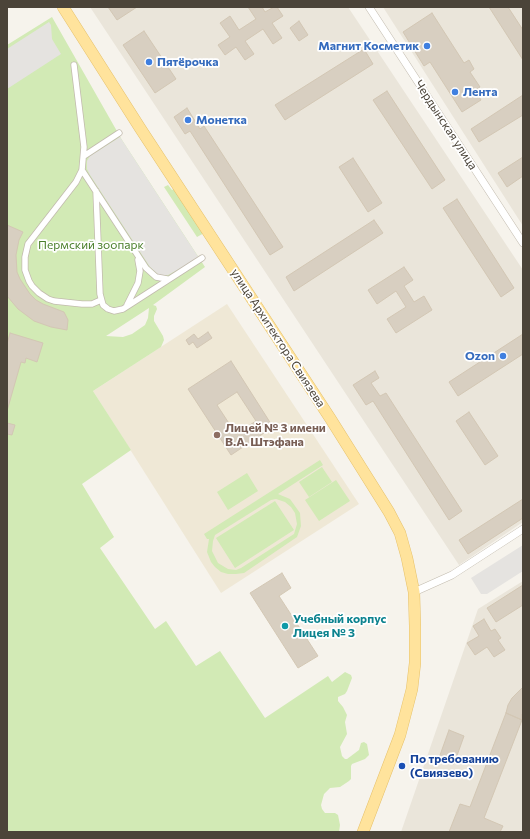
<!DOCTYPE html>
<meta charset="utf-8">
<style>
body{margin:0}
#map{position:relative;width:530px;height:839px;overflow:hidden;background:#f6f3ec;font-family:Commissioner,sans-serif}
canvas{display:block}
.frame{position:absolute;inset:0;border:8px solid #4b4439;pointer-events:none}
</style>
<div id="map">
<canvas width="530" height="839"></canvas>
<div class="frame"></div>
</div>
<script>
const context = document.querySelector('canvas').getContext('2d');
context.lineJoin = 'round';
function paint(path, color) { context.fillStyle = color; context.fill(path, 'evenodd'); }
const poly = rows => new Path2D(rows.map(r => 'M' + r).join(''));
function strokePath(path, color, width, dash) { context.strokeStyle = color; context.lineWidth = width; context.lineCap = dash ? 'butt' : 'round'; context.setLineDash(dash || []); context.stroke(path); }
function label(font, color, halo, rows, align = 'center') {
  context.font = font + ' Commissioner,sans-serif'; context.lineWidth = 3.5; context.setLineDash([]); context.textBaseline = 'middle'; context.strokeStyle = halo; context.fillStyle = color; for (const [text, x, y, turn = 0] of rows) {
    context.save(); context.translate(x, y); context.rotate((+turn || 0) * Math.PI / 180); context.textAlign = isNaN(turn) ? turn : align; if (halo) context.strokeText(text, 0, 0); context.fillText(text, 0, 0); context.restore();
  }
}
paint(poly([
 [90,7,348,7,523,270,523,522,459,565],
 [383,7,523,7,523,226],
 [523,581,523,832,401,832,478,609]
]), '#eae5da');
paint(poly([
 [227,304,359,504,221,593,93,391]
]), '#efe8d6');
paint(poly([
 [52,17,122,140,205,267,153,305,156,306,157,309,154,316,154,321,163,336,164,340,161,347,93,391,131,450,82,484,114,537,100,548,155,629,166,621,196,666,220,651,265,718,328,676,332,682,345,672,351,675,352,678,347,691,345,694,338,697,338,701,343,707,347,715,345,722,347,734,340,747,342,756,345,759,347,759,359,750,361,743,364,742,367,744,369,755,365,759,352,764,351,766,351,779,349,781,340,787,330,788,324,794,321,805,322,809,325,813,335,813,338,815,340,825,339,832,7,832,7,45],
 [149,308,148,318,145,325,132,334,123,337,106,336],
 [168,185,172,190,177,187,206,232,197,237,164,187],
 [320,460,323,465,278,494,290,499,300,513,301,526,297,537,244,573,236,574,228,574,221,572,215,567,211,562,207,552,209,539,207,539,204,534],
 [276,499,285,502,291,507,295,513,297,524,294,534,241,568,236,570,228,569,218,563,212,551,213,541,215,535,271,500],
 [322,467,332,482,309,497,299,482],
 [247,473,258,491,228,510,217,492],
 [336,480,350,501,319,521,305,500],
 [275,501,294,530,235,568,216,538]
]), '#d2eab5');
paint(poly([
 [49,22,51,25,52,39,61,54,7,89,7,49],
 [120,137,199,258,168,275,159,275,150,267,90,175,87,169,87,161,90,156],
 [523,545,523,571,487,594,481,594,471,578]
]), '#e5e3e0');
const building = poly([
 [108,7,137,7,117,20,108,7],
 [248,7,262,7,265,12,274,7,277,7,283,16,272,23,282,38,273,44,263,29,245,41,254,54,245,60,236,47,225,55,218,45,230,37,220,23,230,16,239,30,256,19,248,7],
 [489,7,508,7,523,30,523,60,489,7],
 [432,13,464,63,469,60,474,69,470,72,480,87,475,90,481,100,462,112,430,62,424,66,403,32,432,13],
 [299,21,308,35,299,41,290,28,299,21],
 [144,31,176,79,155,93,123,45,144,31],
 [364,49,373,64,285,120,275,105,364,49],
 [387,91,445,180,432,189,373,100,387,91],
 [523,95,523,115,479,142,471,129,523,95],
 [187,108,200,129,204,126,283,247,270,255,190,131,185,134,174,117,187,108],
 [523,157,523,176,507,187,498,173,523,157],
 [353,158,382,203,368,212,339,167,353,158],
 [457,199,514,288,501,297,443,208,457,199],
 [374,220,383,233,294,291,286,277,374,220],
 [7,225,23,232,19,240,16,255,17,272,20,279,30,294,36,300,43,304,64,312,68,320,67,330,51,327,34,321,18,309,7,296,7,225],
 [404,267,413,280,404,286,414,302,424,296,432,310,396,333,387,319,406,307,396,291,377,304,368,290,404,267],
 [208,332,212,338,197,348,193,342,189,345,186,340,194,334,198,339,208,332],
 [10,333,43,343,37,362,26,358,25,363,21,362,7,411,7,344,10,333],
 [523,334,523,354,458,396,449,382,523,334],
 [231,361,273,427,231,455,188,389,231,361],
 [237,392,256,421,236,434,217,405,237,392],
 [375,371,379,378,371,383,380,396,386,393,462,511,449,520,373,401,366,405,353,385,375,371],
 [469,412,498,456,485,465,456,421,469,412],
 [7,423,15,425,12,435,7,434,7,423],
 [523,499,523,518,468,554,459,540,523,499],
 [282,573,291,588,279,596,318,656,298,668,250,593,282,573],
 [523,585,523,605,496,622,487,608,523,585],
 [484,619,491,631,495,629,501,638,498,640,505,650,494,657,487,647,475,655,467,643,479,636,473,626,484,619],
 [523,687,523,715,522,714,522,720,506,713,508,705,512,698,523,687],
 [506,713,522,720,484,818,503,826,500,832,449,832,460,804,470,807,506,713],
 [449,730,464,736,454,764,439,758,449,730]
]);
paint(building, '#d8cfc1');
strokePath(building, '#d3c7b4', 1);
const pedestrian = poly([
 [74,65,84,147,82,170,76,182,28,244,25,257,25,270,29,281,32,286,39,293,48,299,54,301,82,304,92,304,101,300],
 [84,156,119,133],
 [82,170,146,268,156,277,167,279],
 [96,191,100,294,103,305,108,309,114,311,123,309,202,258],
 [127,305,138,283,140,271,138,260]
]);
const minor = poly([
 [369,7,523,243],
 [414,592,452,575,523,529]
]);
const primary = poly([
 [63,7,140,128,330,418,389,512,400,533,407,558,414,592,415,626,415,663,412,689,400,735,363,832]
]);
strokePath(pedestrian, '#c2bbae', 7);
strokePath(minor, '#c2bbae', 8);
strokePath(primary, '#e6c16a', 12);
strokePath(pedestrian, '#fff', 5.5);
strokePath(minor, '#fff', 7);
strokePath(primary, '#ffe39c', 11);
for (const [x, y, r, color] of [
 [427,46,4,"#3f7fe0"],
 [149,62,4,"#3f7fe0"],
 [455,92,4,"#3f7fe0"],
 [188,120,4,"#3f7fe0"],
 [503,356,4,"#3f7fe0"],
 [217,435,4,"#8d6e63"],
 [285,626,4,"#0f9aa8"],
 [402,766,4,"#1a4fb4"]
]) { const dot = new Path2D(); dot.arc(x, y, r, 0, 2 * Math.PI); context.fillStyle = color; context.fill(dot); strokePath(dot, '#fff', 1.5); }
label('bold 12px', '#366cbe', '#fff', [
 ["Магнит Косметик",419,46,"right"],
 ["Пятёрочка",157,62],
 ["Лента",463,92],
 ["Монетка",196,120],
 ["Ozon",495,356,"right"]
], 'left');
label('12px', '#4b4439', '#fff', [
 ["Чердынская улица",446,125,57],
 ["улица Архитектора Свиязева",278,338,57]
]);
label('12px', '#4a7f2a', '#fff', [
 ["Пермский зоопарк",91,245]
]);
label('bold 12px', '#785e54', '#fff', [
 ["Лицей № 3 имени",225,428],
 ["В.А. Штэфана",225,442]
], 'left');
label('bold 12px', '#0d838f', '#fff', [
 ["Учебный корпус",293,619],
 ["Лицея № 3",293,633]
], 'left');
label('bold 12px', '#164399', '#fff', [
 ["По требованию",410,759],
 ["(Свиязево)",410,773]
], 'left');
</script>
